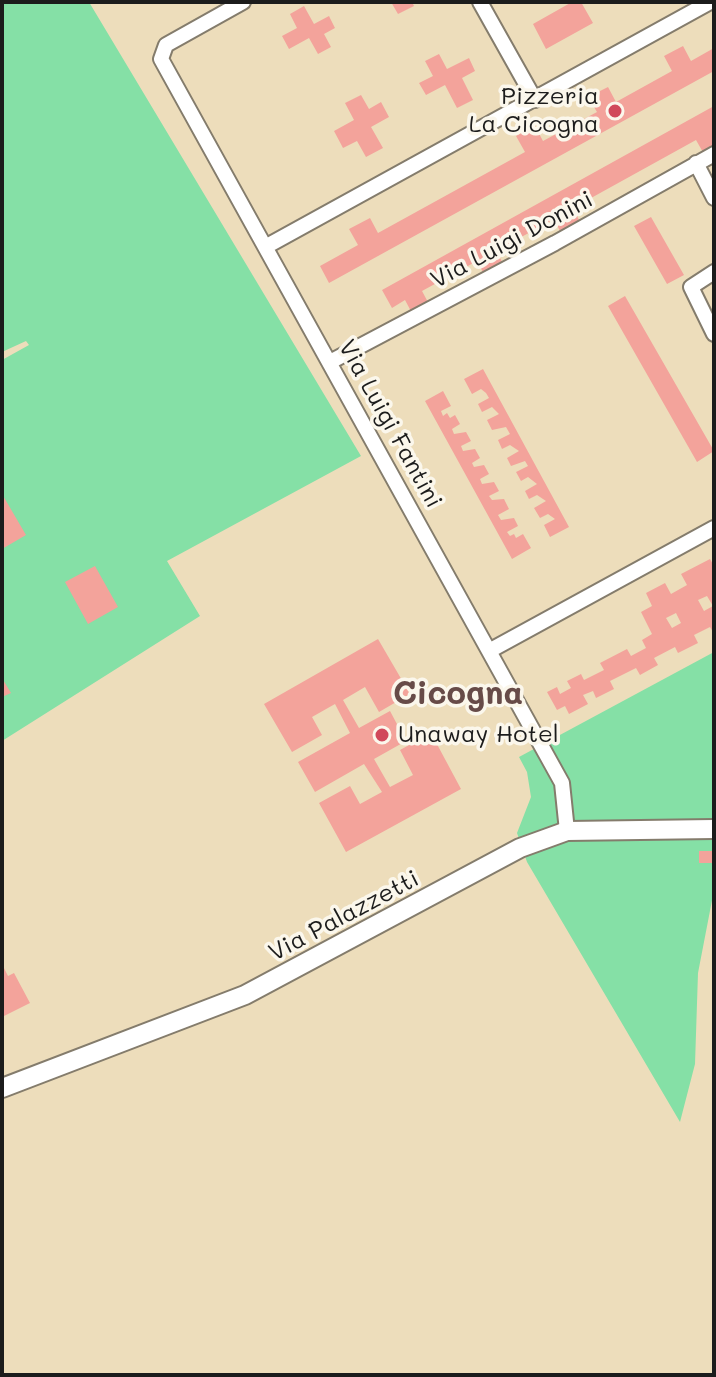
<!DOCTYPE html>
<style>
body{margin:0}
#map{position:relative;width:716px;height:1377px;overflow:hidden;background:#edddbb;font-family:Mali,sans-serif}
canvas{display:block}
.frame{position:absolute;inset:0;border:4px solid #1c1c1c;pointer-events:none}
</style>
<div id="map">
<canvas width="716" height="1377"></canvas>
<div class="frame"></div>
</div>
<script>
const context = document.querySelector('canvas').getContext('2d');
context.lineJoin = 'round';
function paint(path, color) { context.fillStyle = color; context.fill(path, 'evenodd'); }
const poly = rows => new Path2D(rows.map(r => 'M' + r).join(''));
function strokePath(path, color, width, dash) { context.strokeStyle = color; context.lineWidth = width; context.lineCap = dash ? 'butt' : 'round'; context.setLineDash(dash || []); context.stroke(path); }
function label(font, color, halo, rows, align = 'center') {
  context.font = font + ' Mali,sans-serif'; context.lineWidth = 7; context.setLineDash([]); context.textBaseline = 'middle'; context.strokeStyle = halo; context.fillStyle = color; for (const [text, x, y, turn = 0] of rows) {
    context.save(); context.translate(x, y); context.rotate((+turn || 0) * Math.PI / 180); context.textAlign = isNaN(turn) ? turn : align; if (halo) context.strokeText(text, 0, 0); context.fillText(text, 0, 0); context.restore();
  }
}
paint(poly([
 [2,2,89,2,361,456,167,561,200,616,2,741,2,360,29,345,26,341,2,352],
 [714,652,714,890,698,973,695,1064,680,1122,527,862,517,833,531,797,527,772,519,757]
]), '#85e0a6');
paint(poly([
 [391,2,412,2,414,6,398,14],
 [572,2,581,2,593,23,546,49,533,24],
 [304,6,314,24,329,16,335,28,324,34,331,47,318,54,309,38,289,49,282,36,297,28,290,14],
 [683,46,691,61,714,48,714,71,329,283,320,266,358,245,349,229,370,218,378,233,525,152,516,136,535,126,543,141,597,112,588,97,608,87,616,102,672,71,664,56],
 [439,54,447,69,469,58,475,71,462,78,473,100,457,108,445,85,426,95,419,83,433,76,425,61],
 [361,95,369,109,381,102,389,117,371,127,383,148,366,157,357,141,343,148,334,131,354,120,345,103],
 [714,106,714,148,704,154,696,140,573,208,580,222,561,233,554,219,496,251,504,265,485,276,477,261,422,291,430,306,413,315,405,300,392,308,382,290],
 [651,217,684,275,667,284,634,226],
 [625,296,714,451,697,462,608,306],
 [483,369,569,527,550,537,544,525,555,519,548,514,540,518,534,508,546,501,537,495,529,499,525,491,537,484,528,477,521,481,516,472,528,466,525,461,511,466,507,458,519,451,510,445,502,449,498,440,510,434,506,427,492,430,487,420,499,414,492,407,482,412,478,404,489,398,486,393,481,389,472,394,464,379],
 [443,391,451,406,441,411,443,416,447,413,450,418,455,415,460,424,452,429,454,434,466,432,471,441,461,446,463,451,475,449,480,458,472,463,474,467,484,465,489,474,480,479,482,484,494,482,499,491,489,496,492,500,504,499,509,509,498,515,501,520,514,518,518,526,507,532,510,536,514,534,516,538,523,534,531,548,512,559,425,401],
 [2,494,26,535,2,549],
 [710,559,714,566,714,634,710,627,694,635,698,643,678,653,675,647,654,658,658,665,640,675,636,668,610,681,614,689,596,698,593,691,583,695,588,704,569,714,565,706,557,710,547,692,557,687,560,694,571,688,567,681,581,674,584,680,604,670,600,663,627,649,631,656,646,648,642,640,652,634,641,612,652,606,646,593,665,583,671,594,687,585,681,574],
 [707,596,713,606,704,611,698,600],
 [676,613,681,623,672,628,666,618],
 [95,566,118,607,88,624,65,582],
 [378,639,410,694,379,712,365,687,343,700,359,728,390,711,406,741,374,759,390,787,413,775,400,750,431,733,461,789,346,852,319,803,350,786,360,804,382,792,364,764,315,792,298,762,350,733,335,704,312,717,322,735,292,752,264,704],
 [2,678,11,693,2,697],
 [699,851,714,851,713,863,699,863],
 [2,964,8,976,14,973,30,1003,2,1017]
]), '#f3a39b');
const minor = poly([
 [243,2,166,45,161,59,562,783,567,831],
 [480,2,535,100],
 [696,163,714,198],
 [267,246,710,2],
 [714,272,691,287,714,334],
 [330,362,555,243,714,154],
 [489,651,714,528]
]);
const major = poly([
 [2,1088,245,995,520,848,567,831,714,829]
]);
strokePath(minor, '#847c6c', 18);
strokePath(major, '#847c6c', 22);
strokePath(minor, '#fff', 14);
strokePath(major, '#fff', 18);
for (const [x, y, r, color] of [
 [615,111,8,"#d1495b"],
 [382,735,8,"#d1495b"]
]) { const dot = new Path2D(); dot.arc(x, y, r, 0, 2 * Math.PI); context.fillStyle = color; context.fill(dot); strokePath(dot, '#fbf7ec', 3); }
label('24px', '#1c1c1c', '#fbf7ec', [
 ["Pizzeria",599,97],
 ["La Cicogna",599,125],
 ["Unaway Hotel",398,735,"left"]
], 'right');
label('24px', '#1c1c1c', '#fbf7ec', [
 ["Via Luigi Donini",512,240,-28],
 ["Via Luigi Fantini",390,424,61],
 ["Via Palazzetti",344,916,-28]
]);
label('bold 32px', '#674b48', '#fbf7ec', [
 ["Cicogna",458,694]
]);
</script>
